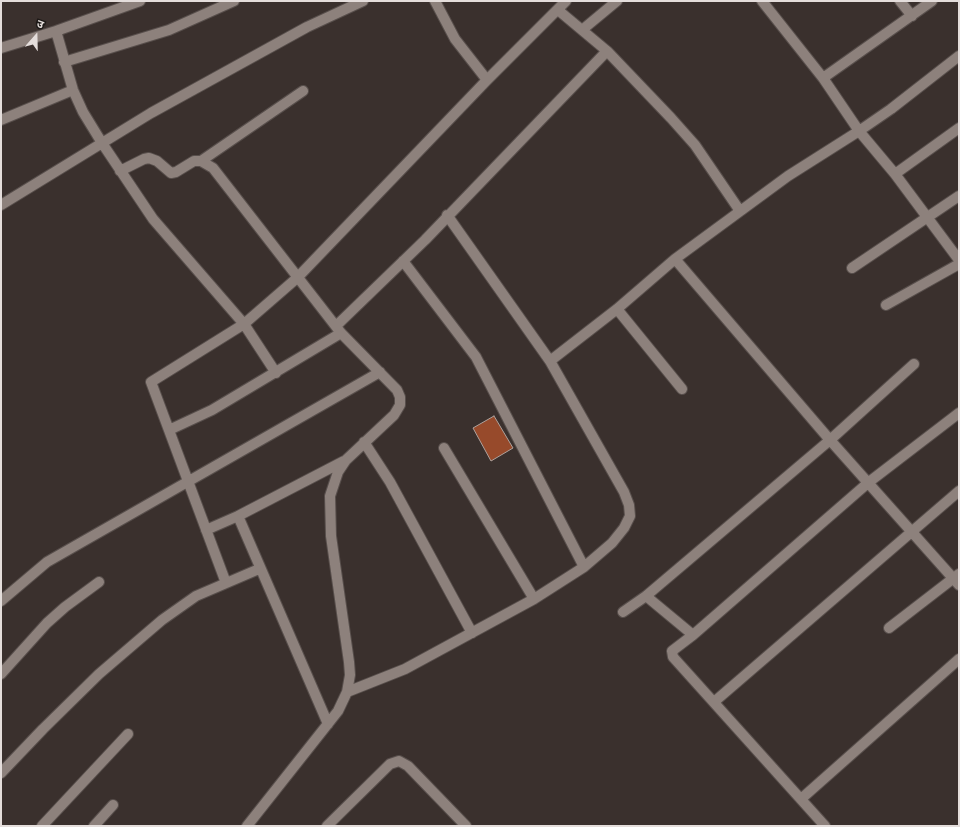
<!DOCTYPE html>
<meta charset="utf-8">
<style>
body{margin:0}
#map{position:relative;width:960px;height:827px;overflow:hidden;background:#3a302d;font-family:Overpass,"Noto Sans Devanagari",sans-serif}
canvas{display:block}
.frame{position:absolute;inset:0;border:2px solid #e4dddb;pointer-events:none}
.north{position:absolute;left:16px;top:16px;width:40px;height:40px;-webkit-text-stroke:3px #1e1a18;paint-order:stroke;rotate:20deg;font-size:11px;font-weight:700;line-height:16px;text-align:center;color:#e4dddb}
.north::after{content:'';display:block;margin:auto;width:14px;height:18px;background:#e4dddb;clip-path:polygon(50% 0,100% 100%,50% 72%,0 100%)}
</style>
<div id="map">
<canvas width="960" height="827"></canvas>
<div class="frame"></div>
<div class="north">उ</div>
</div>
<script>
const context = document.querySelector('canvas').getContext('2d');
context.lineJoin = 'round';
function paint(path, color) { context.fillStyle = color; context.fill(path, 'evenodd'); }
const poly = rows => new Path2D(rows.map(r => 'M' + r).join(''));
function strokePath(path, color, width, dash) { context.strokeStyle = color; context.lineWidth = width; context.lineCap = dash ? 'butt' : 'round'; context.setLineDash(dash || []); context.stroke(path); }
const building = poly([
 [494,416,513,448,491,461,473,428,494,416]
]);
paint(building, '#974a2b');
strokePath(building, '#aea29d', 1);
const minor = poly([
 [435,1,455,39,487,80],
 [762,1,823,78,859,131,895,174,959,260],
 [900,1,912,16],
 [558,10,607,51,671,118,695,145,740,211],
 [582,30,617,1],
 [56,31,73,90,83,112,102,143,153,219,244,324,276,373],
 [1,48,56,31,140,1],
 [64,62,169,30,234,1],
 [823,78,932,1],
 [1,120,73,90],
 [201,161,303,91],
 [120,171,144,159,149,158,157,161,171,173,176,172,194,161,201,161,213,168,341,333,397,390,400,397,400,405,394,415,346,460,338,472,330,496,331,536,349,662,350,675,347,692,338,711,247,826],
 [895,174,959,128],
 [1,205,151,113,307,27,363,1],
 [675,259,830,440,959,585],
 [403,261,476,357,584,567],
 [852,268,959,196],
 [886,305,959,264],
 [617,309,682,389],
 [336,326,425,240,607,51],
 [550,361,617,309,675,259,788,176,859,131,891,109,959,56],
 [169,430,212,410,341,333],
 [364,442,390,482,472,633],
 [444,448,534,599],
 [238,516,328,724],
 [206,530,238,516,344,461],
 [226,583,151,382,244,324,297,278,487,80,566,1],
 [646,596,693,635],
 [1,601,47,562,68,550,380,372],
 [623,612,646,596,830,440,914,364],
 [889,628,959,574],
 [1,674,47,623,65,607,99,582],
 [347,692,405,669,534,599,584,567,612,543,624,528,630,516,629,505,624,492,550,361,447,215],
 [714,702,959,491],
 [1,773,43,729,99,674,162,620,196,596,259,569],
 [801,799,959,659],
 [42,826,128,734],
 [94,826,113,805],
 [327,826,390,764,399,761,408,766,466,826],
 [825,826,673,657,672,651,693,635,869,482,959,413]
]);
strokePath(minor, '#584f4c', 12);
strokePath(minor, '#8d817c', 10);
</script>
